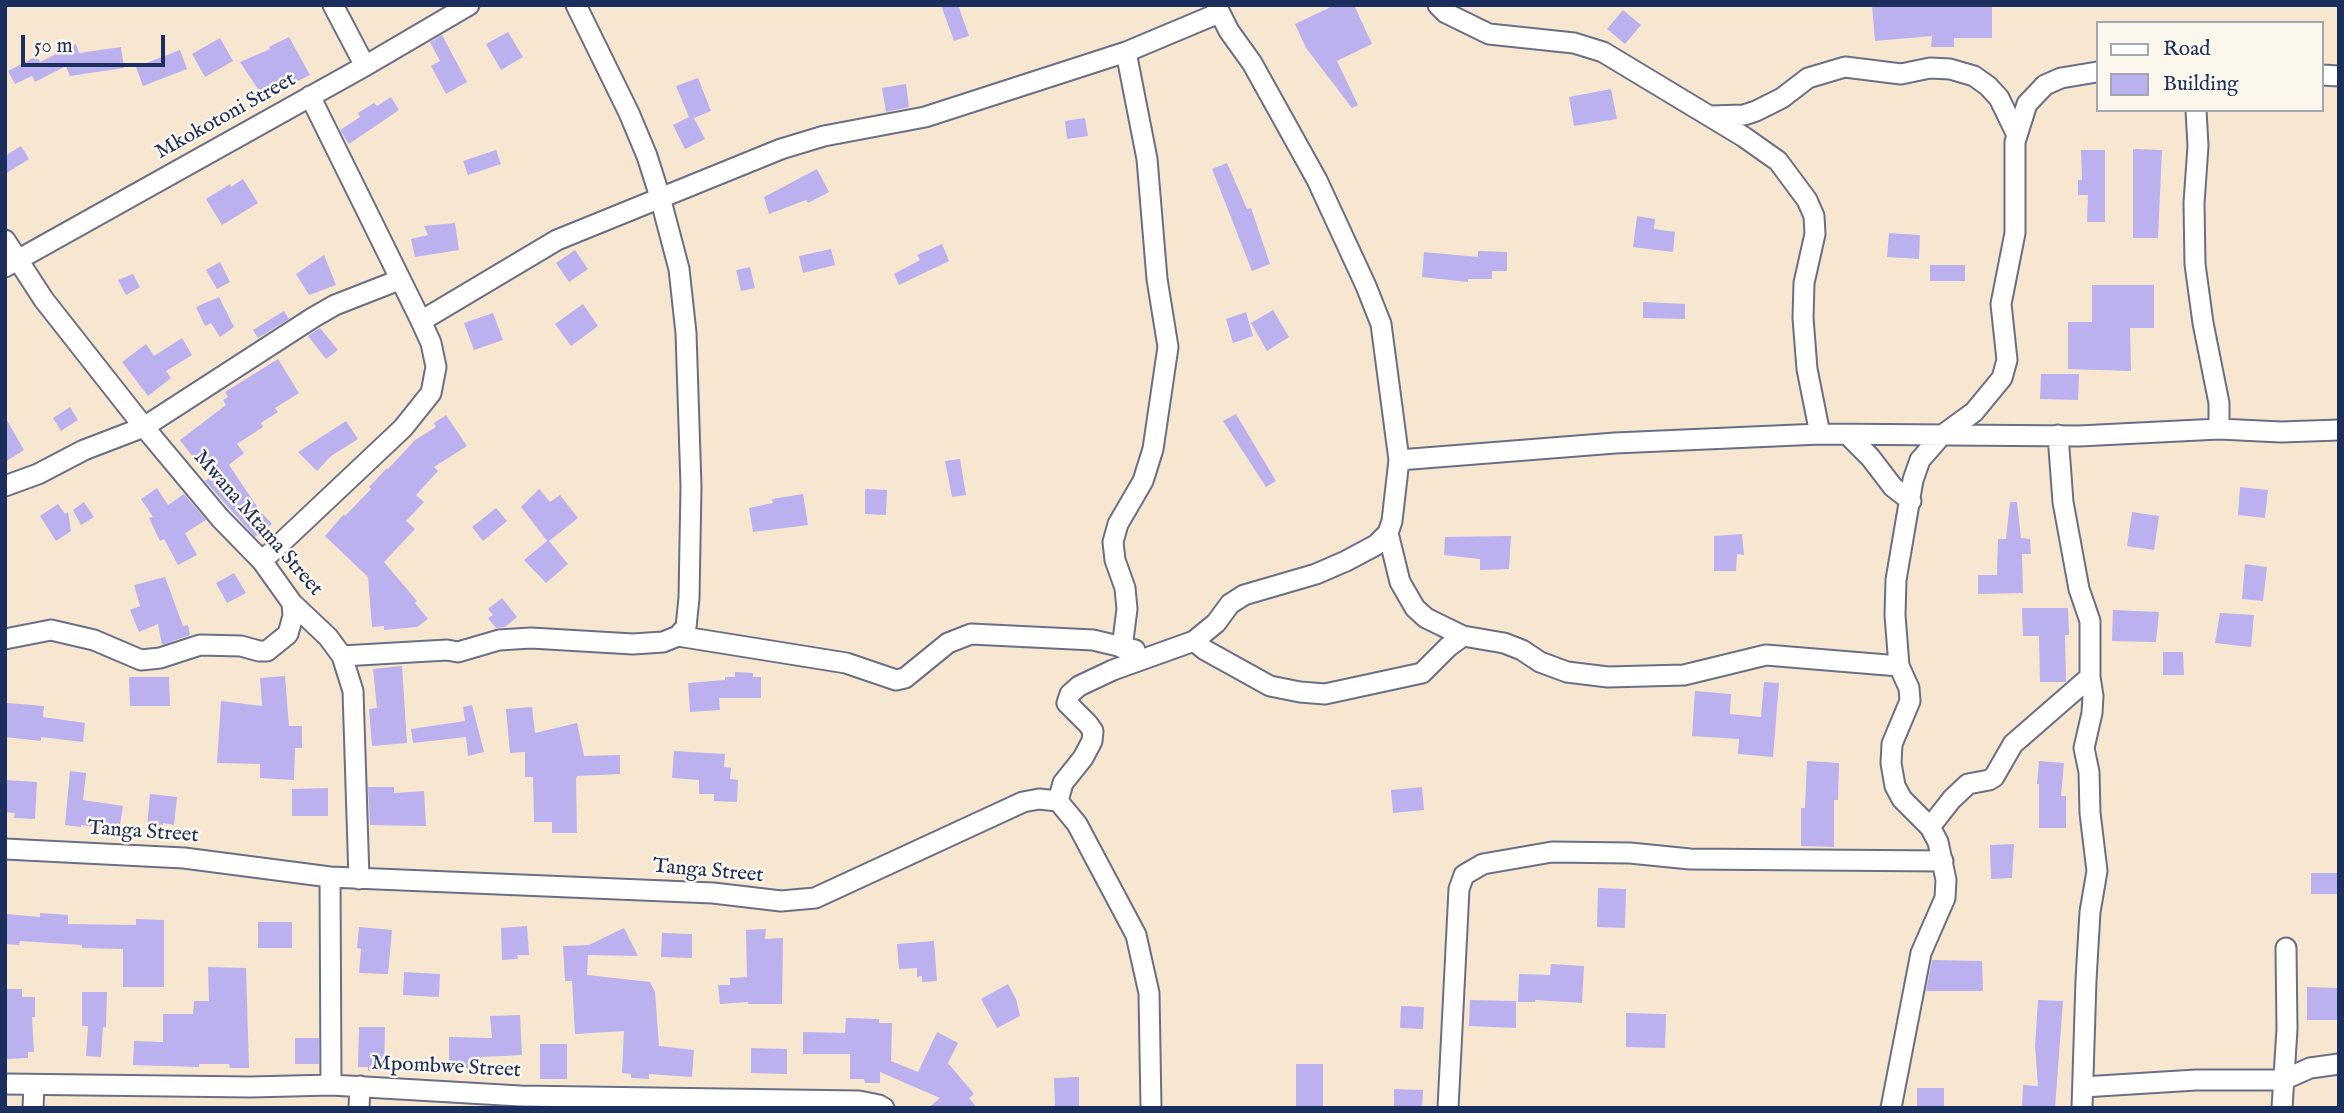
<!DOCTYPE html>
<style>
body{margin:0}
#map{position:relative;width:2344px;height:1113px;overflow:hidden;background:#f7e7d1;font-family:"IM FELL English",serif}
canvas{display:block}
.frame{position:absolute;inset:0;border:7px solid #1b2f5e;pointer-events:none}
.legend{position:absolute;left:2096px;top:21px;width:228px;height:91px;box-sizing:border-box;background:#fbf7ec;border:2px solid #a1a7b3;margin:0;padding:9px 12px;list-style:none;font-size:21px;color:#1b2f5e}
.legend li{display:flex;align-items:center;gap:14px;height:35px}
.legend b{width:35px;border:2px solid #a1a7b3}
.scale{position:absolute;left:21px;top:35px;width:144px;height:32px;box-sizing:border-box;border:4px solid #1b2f5e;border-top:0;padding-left:9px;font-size:21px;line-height:24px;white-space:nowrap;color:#1b2f5e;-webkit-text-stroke:5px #fbf7ec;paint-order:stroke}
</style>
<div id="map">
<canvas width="2344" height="1113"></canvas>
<div class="frame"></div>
<ul class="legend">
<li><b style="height:9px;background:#fff"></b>Road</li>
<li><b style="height:19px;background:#bbb1ef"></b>Building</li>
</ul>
<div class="scale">50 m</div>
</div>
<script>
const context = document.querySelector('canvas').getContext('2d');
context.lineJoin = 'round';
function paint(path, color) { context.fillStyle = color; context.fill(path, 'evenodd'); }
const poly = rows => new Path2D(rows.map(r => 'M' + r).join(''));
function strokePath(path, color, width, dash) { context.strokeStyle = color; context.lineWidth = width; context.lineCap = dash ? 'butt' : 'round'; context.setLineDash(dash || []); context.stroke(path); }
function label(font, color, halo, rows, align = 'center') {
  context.font = font + ' "IM FELL English",serif'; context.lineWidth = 5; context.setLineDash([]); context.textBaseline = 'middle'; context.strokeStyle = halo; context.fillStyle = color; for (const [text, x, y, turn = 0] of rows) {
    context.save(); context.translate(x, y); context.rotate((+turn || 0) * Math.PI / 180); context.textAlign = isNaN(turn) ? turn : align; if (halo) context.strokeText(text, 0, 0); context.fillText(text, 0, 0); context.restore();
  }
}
paint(poly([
 [941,5,958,5,969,36,954,41],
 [1335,5,1354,5,1372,44,1337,61,1358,105,1352,108,1306,48,1295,24],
 [1872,5,1992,6,1992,38,1954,38,1954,47,1931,47,1932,36,1875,41],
 [1623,10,1641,25,1625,44,1607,29],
 [508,32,523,57,501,70,486,44],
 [442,35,467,82,446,94,431,66,440,61,430,42],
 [289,37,310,75,264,98,240,62,270,49,269,47],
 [220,38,233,61,205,77,192,54],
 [76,44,79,53,121,47,124,68,70,76,66,66,35,82,32,76,15,84,8,71,37,56,40,62],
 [180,50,187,69,143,86,136,67],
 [698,78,711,111,694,118,705,139,685,149,673,125,689,117,676,86],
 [906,84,909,107,886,112,882,88],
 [1611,89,1617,119,1574,126,1569,97],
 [391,97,399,110,349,144,340,130,360,117,358,113,374,103,377,106],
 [1085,118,1088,136,1067,139,1065,121],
 [21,146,29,159,5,174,5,156],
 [2133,149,2162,150,2158,238,2133,238],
 [496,150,501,164,468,175,463,161],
 [2081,150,2105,150,2105,222,2087,222,2088,195,2078,195,2078,180,2082,180],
 [1227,163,1247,209,1251,208,1270,264,1252,271,1212,169],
 [817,169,829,192,808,203,806,200,769,214,764,197],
 [243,179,258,203,222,225,206,199,230,184,231,187],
 [1637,216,1655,219,1654,229,1675,232,1673,252,1633,247],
 [455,223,459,250,415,257,411,239,428,235,424,226],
 [1889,233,1920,235,1919,259,1887,257],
 [942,244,949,261,899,285,894,274,920,260,917,255],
 [831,249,835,265,803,273,799,256],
 [575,250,588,269,569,282,556,263],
 [1478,251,1507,252,1507,271,1492,271,1492,279,1468,279,1468,282,1422,277,1424,252,1478,257],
 [324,255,336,285,309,295,296,274],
 [220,262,230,282,217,289,206,270],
 [1930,265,1965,265,1965,281,1930,281],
 [750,267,755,288,741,291,736,270],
 [133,274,140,287,126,295,118,280],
 [2092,285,2154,285,2154,328,2130,328,2131,371,2068,369,2068,322,2092,322],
 [219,297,234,327,220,337,211,323,205,326,196,307],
 [1643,302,1685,304,1685,319,1643,318],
 [583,304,598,326,571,346,555,324],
 [1273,310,1289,337,1267,351,1251,323],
 [284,311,289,319,258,338,253,330],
 [1246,312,1253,336,1233,343,1226,319],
 [493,313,503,340,474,350,464,323],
 [320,328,338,350,326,359,308,336],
 [182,338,192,355,166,371,171,378,148,396,122,362,146,344,154,356],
 [278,359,299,393,275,408,278,412,261,423,263,427,237,444,244,453,229,465,260,511,272,524,255,537,205,481,209,478,180,440,226,405,223,400,228,397,225,392],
 [2041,374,2079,374,2078,400,2040,399],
 [70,407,78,420,61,431,53,418],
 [1236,414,1276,481,1266,487,1223,421],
 [446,415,467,446,434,467,438,471,416,495,424,502,406,521,415,529,384,562,417,601,415,603,428,619,417,627,384,630,384,626,372,627,368,577,325,536,344,514,345,516,371,489,369,487,387,468,388,469,415,440,436,427,434,423],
 [5,417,24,450,5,462],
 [346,421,358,439,331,456,317,471,298,452],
 [960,459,966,495,952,497,945,461],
 [2240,487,2268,490,2265,518,2238,515],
 [157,488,168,505,184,494,206,520,185,533,197,555,178,565,164,539,160,541,149,518,153,517,141,499],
 [539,489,550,502,560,495,578,518,549,541,568,564,546,583,524,560,547,541,521,507],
 [865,489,887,490,886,515,865,514],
 [803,494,808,525,753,532,749,508,773,503,772,499],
 [84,502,94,517,81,525,73,510],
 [2010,502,2017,502,2021,538,2030,539,2031,554,2022,554,2023,593,1978,594,1978,575,1997,575,1998,539,2006,539],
 [58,504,65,514,68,512,71,531,56,541,40,516],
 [496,508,507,521,483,541,472,527],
 [2132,512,2159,516,2154,550,2127,546],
 [1742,534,1744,555,1737,554,1736,571,1714,571,1714,536],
 [1511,536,1509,569,1480,570,1480,559,1444,555,1445,537],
 [2245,564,2267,567,2263,601,2242,599],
 [234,573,246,593,227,603,216,583],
 [165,577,183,626,188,625,190,635,162,645,158,624,139,632,130,610,140,606,134,585],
 [502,598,517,617,505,627,496,628,488,618,493,615,488,609],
 [2022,608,2068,608,2069,635,2065,635,2066,682,2040,682,2039,636,2023,636],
 [2113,610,2159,612,2156,642,2112,641],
 [2220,613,2254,615,2251,647,2215,643],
 [2163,652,2183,652,2184,675,2163,675],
 [402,666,407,743,372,746,369,709,377,708,373,669],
 [735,672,753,673,753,677,761,677,761,698,719,698,720,710,690,712,688,683,725,680,725,677,735,677],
 [285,676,289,726,302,726,302,748,295,748,294,780,260,778,260,764,217,763,221,701,262,706,260,678],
 [129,677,169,677,170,706,130,706],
 [1764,682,1779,683,1773,757,1738,754,1739,739,1692,736,1695,691,1731,694,1730,714,1761,717],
 [7,703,44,706,43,717,85,723,83,742,41,737,41,741,5,737],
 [472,705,484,752,468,756,466,737,413,743,411,729,465,721,463,707],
 [532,707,535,733,577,723,584,756,620,755,620,774,578,776,576,778,577,833,552,833,552,822,534,822,533,777,525,777,525,752,510,753,506,709],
 [674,751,725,754,724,767,731,768,730,779,738,780,737,802,714,801,714,794,699,794,699,780,672,778],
 [1807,761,1839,763,1838,800,1834,800,1834,847,1801,846,1801,808,1805,808],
 [2039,761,2064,763,2061,796,2066,796,2066,828,2039,828,2039,784,2037,784],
 [70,771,86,773,83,800,123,806,119,831,81,825,81,827,65,825],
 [6,780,37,782,35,819,14,818,15,813,5,812],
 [368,787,394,787,394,793,424,791,426,826,370,825],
 [1422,787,1424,810,1393,813,1391,790],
 [328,788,328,816,292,816,292,789],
 [150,794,177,797,174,825,163,823,163,829,147,828],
 [2014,844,2012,878,1991,879,1990,845],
 [2311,873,2339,873,2339,894,2311,894],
 [1598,888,1626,889,1625,928,1597,927],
 [40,913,68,915,68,924,136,925,136,919,164,920,164,987,123,987,123,949,82,948,82,945,20,941,19,945,5,944,5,914,40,917],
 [258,922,292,922,292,948,258,948],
 [527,926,529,955,517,955,518,959,502,960,501,928],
 [359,927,392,930,388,974,359,973,361,949,357,948],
 [624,928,638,956,588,955,587,975,650,982,655,992,659,1046,694,1050,692,1077,649,1074,649,1079,631,1078,631,1074,622,1073,624,1031,575,1034,572,981,565,981,563,946,589,945],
 [766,929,765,939,783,938,782,1004,748,1004,748,1002,720,1004,718,985,730,985,730,978,747,977,746,930],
 [662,933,692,934,692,958,661,957],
 [934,941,937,981,922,982,922,976,917,977,917,968,899,969,897,944],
 [1932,960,1982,961,1983,991,1926,991],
 [1551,964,1584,966,1582,1003,1535,1000,1535,1002,1518,1002,1519,974,1550,975],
 [208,967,246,968,249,1068,230,1068,229,1064,199,1064,199,1067,133,1065,134,1041,163,1042,163,1014,193,1014,194,1001,209,1001],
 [404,972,440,974,439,997,403,995],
 [1008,984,1016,999,1020,1016,997,1028,981,999],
 [2307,987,2339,988,2339,1020,2307,1020],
 [5,989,22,989,22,997,35,997,35,1017,32,1017,34,1052,28,1052,28,1058,5,1059],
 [82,992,107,992,106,1027,103,1027,101,1057,86,1056,88,1026,82,1026],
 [1470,1000,1516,1001,1516,1028,1469,1026],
 [2038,1000,2063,1001,2055,1108,2022,1108,2023,1085,2038,1086,2035,1046],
 [1401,1006,1424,1007,1423,1029,1400,1028],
 [1626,1013,1666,1014,1665,1048,1626,1047],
 [520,1015,522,1055,481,1057,481,1068,449,1068,449,1037,492,1038,490,1016],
 [846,1018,879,1019,879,1023,892,1023,891,1061,918,1072,937,1032,958,1043,948,1063,974,1094,969,1098,977,1108,928,1108,940,1098,880,1072,880,1083,865,1083,864,1079,850,1079,850,1054,803,1054,803,1032,845,1033],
 [359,1027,385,1027,384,1071,368,1071,368,1067,358,1067],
 [295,1038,319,1038,319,1064,295,1064],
 [540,1044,567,1044,567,1079,540,1079],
 [751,1048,787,1049,787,1074,751,1073],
 [1296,1064,1323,1064,1323,1108,1296,1108],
 [1079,1077,1079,1108,1055,1108,1054,1078],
 [1917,1088,1944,1088,1944,1108,1917,1108],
 [1394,1089,1423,1090,1422,1108,1394,1108]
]), '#bbb1ef');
const minor = poly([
 [333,5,365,66],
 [1438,5,1446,13,1489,34,1574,43,1603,52,1744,137,1778,161,1807,200,1814,216,1815,234,1804,283,1803,318,1807,369,1820,434],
 [2321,75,2339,76],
 [2196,110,2198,146,2194,203,2195,264,2203,323,2219,403,2219,429],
 [1710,116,1744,115,1756,111,1782,98,1808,78,1845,67,1901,74,1930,68,1950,69,1974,76,1988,86,1999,98,2017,135],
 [5,240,44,300,144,427,220,518,262,561,292,603,328,637,342,656,353,691,359,879],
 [5,267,365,66,469,5],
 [421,321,557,240,781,149,824,136,925,117,1126,52,1219,13],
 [1848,435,1870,457,1893,487,1911,501],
 [2058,435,2063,502,2079,589,2090,621,2090,677,2093,696,2092,713,2084,748,2089,772,2090,813,2097,871,2090,912,2086,980,2082,1108],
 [1399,460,1615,443,1820,434,2079,436,2219,429,2281,432,2339,430],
 [5,486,38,474,84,450,144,427,314,317,335,305,399,280],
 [1388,533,1400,582,1415,608,1426,618,1463,636,1504,643,1522,650,1540,662,1567,672,1608,677,1684,675,1766,655,1899,666],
 [262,561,403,428,431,393,436,367,431,343,421,321,310,96],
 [678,636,846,663,896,680,905,678,948,643,971,634,1093,640,1135,650],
 [5,639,51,630,94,640,141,660,160,658,200,645,241,646,259,651,267,651,288,634,293,616,292,603],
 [1194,641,1205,650,1270,686,1300,692,1325,694,1422,673,1448,647,1463,636],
 [1122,648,1127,609,1125,588,1115,560,1113,542,1118,524,1143,481,1153,449,1168,347,1157,279,1147,159,1126,52],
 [342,656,447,650,458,652,499,640,531,638,633,644,663,642,678,636,686,627,689,598,691,486,686,333,679,269,660,197,647,156,629,113,576,5],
 [1058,801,1063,783,1083,758,1092,741,1093,731,1088,724,1067,703,1070,694,1079,686,1113,670,1194,641,1216,623,1230,604,1244,595,1316,574,1346,561,1376,545,1388,533,1392,521,1399,460,1381,324,1366,286,1317,180,1252,63,1229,31,1216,5],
 [1930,827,1952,799,1968,784,1989,780,1994,777,2013,744,2090,677],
 [5,849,184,858,330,877,713,893,781,901,815,898,1023,802,1039,799,1058,801,1077,824,1136,935,1149,993,1151,1108],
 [330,877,331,1085],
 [5,1084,251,1087,331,1085,520,1096,859,1101,879,1105,884,1108],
 [2083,1087,2196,1080,2283,1080,2310,1068,2339,1064],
 [33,1108,34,1085],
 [359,1108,360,1086],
 [1448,1108,1459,889,1464,875,1483,864,1552,852,1630,853,1690,859,1943,861],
 [1891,1108,1921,953,1945,898,1946,880,1938,842,1930,827,1902,799,1895,786,1891,763,1892,744,1910,701,1909,688,1899,666,1895,615,1896,580,1913,480,1920,460,1941,436,1974,412,2002,378,2007,360,2001,304,2015,233,2015,142,2027,104,2045,85,2061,78,2097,72],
 [2282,1108,2287,1029,2286,948]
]);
strokePath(minor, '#686f86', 23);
strokePath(minor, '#fff', 19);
label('21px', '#1b2f5e', '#fbf7ec', [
 ["Mkokotoni Street",226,117,-29],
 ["Mwana Mtama Street",257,524,49],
 ["Tanga Street",143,833,4],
 ["Tanga Street",708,872,5],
 ["Mpombwe Street",446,1068,3]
]);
</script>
